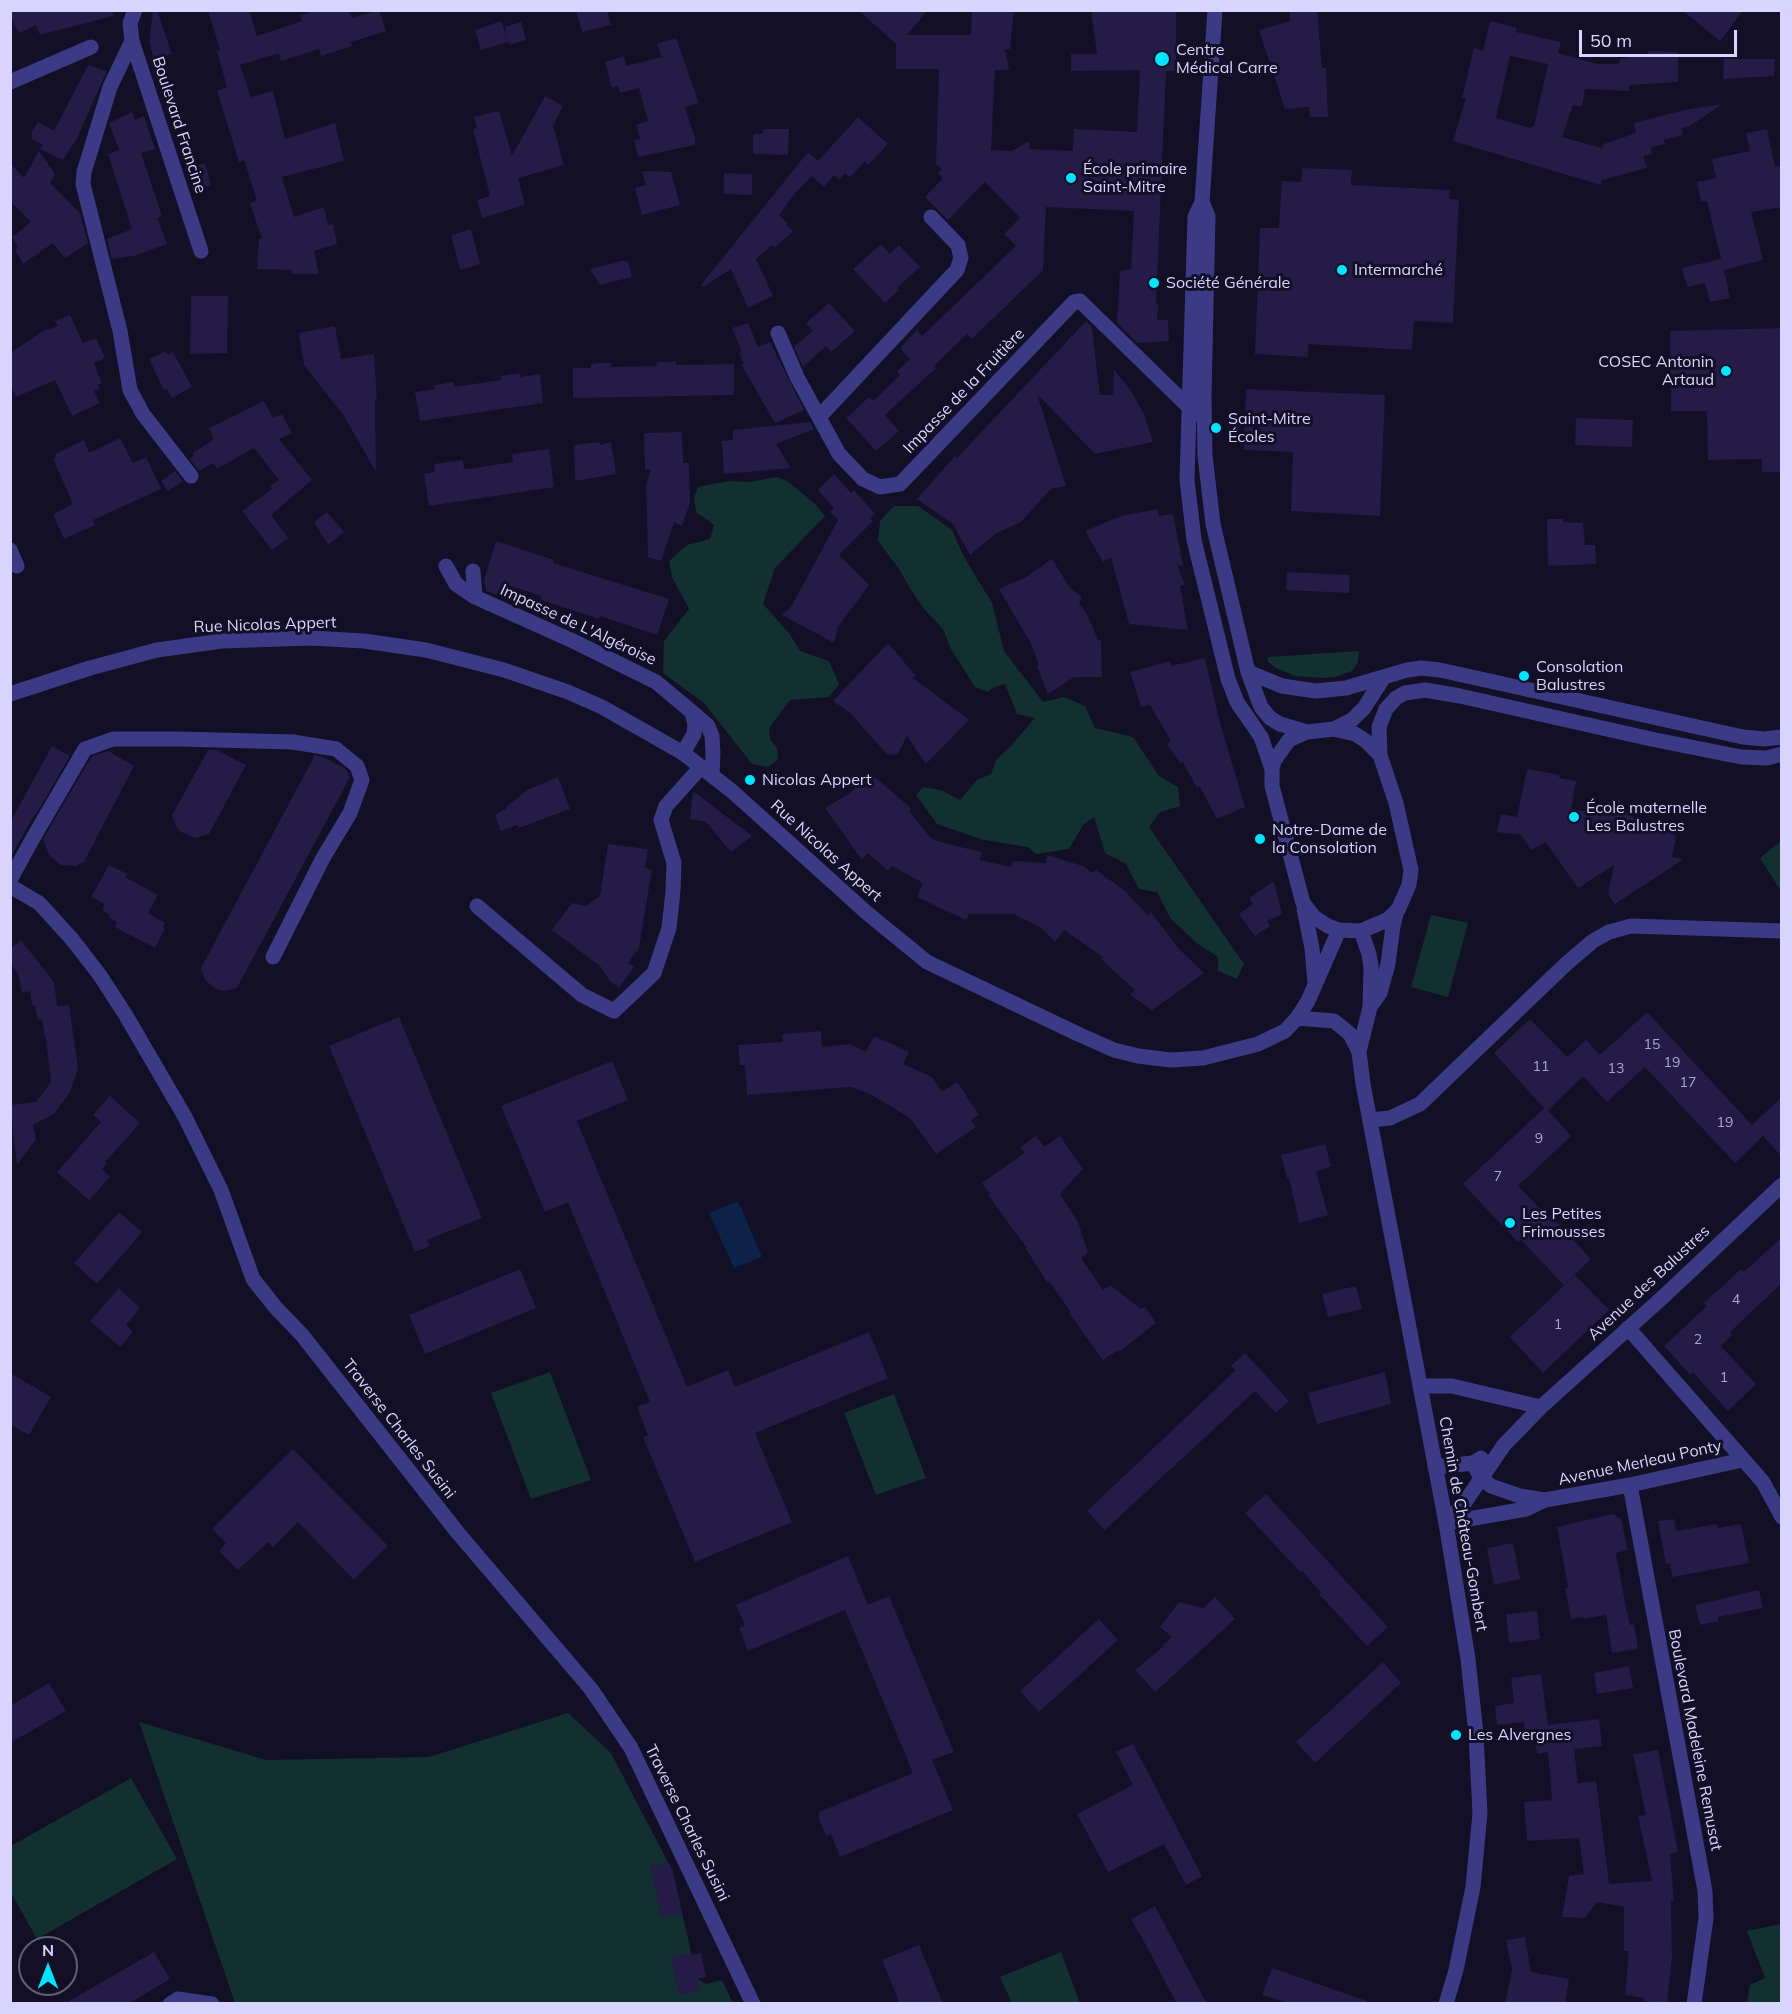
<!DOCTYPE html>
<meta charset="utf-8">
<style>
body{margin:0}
#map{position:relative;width:1792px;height:2014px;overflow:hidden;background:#130f26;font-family:Mulish,sans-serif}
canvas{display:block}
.frame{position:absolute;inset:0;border:12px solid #d9d4ff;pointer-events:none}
.north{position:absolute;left:18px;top:1936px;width:60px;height:60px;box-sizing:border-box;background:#130f26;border:2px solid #625e7d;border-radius:50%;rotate:0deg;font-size:16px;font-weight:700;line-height:24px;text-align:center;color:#d9d4ff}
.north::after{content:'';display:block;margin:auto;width:21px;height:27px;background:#00e5ff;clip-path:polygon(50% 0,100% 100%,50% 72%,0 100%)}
.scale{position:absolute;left:1579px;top:30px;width:158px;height:27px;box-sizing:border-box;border:3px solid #d9d4ff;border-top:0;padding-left:8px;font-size:18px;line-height:21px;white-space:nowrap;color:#d9d4ff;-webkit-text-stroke:4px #130f26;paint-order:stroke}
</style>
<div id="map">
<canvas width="1792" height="2014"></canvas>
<div class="frame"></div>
<div class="north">N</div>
<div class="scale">50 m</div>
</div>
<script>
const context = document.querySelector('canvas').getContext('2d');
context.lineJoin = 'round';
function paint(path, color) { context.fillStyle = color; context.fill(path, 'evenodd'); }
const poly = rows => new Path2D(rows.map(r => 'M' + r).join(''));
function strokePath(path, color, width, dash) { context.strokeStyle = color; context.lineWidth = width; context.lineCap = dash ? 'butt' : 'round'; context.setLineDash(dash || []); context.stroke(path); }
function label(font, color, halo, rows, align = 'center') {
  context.font = font + ' Mulish,sans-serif'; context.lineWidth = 6; context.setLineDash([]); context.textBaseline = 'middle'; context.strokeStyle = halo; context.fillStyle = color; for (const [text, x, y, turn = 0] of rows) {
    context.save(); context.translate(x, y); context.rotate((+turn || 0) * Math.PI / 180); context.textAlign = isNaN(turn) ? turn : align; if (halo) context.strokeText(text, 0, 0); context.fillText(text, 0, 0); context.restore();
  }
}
paint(poly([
 [777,477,787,481,814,503,825,516,775,568,763,604,789,633,800,651,829,661,839,684,829,697,790,700,769,728,770,739,777,748,778,759,768,767,752,764,704,703,663,673,664,641,689,609,672,577,669,561,687,545,710,539,714,525,696,512,694,498,698,487,729,481,749,482],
 [894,506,918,506,952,530,964,557,992,603,1004,651,1043,702,1064,697,1085,706,1095,728,1133,737,1159,776,1178,787,1180,806,1160,812,1149,827,1244,964,1237,979,1218,971,1218,957,1198,944,1171,919,1157,892,1139,889,1126,864,1105,853,1094,817,1083,825,1069,849,1036,854,1028,847,984,840,937,824,916,795,923,787,941,790,960,800,977,780,991,774,996,760,1010,747,1035,718,1017,714,1005,684,992,688,988,692,975,687,951,649,943,629,925,610,911,590,899,569,878,541,880,521],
 [1359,651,1358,662,1352,671,1335,677,1323,678,1295,676,1276,668,1268,662,1268,657],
 [1781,841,1781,891,1760,858],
 [1431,915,1468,923,1448,997,1411,987],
 [550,1372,591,1480,531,1499,491,1393],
 [894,1394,926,1478,876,1495,844,1413],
 [568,1713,611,1753,673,1872,697,1979,706,1984,722,1980,733,2003,235,2003,139,1722,266,1760,429,1757],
 [131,1778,177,1859,37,1939,11,1893,11,1846],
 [1781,1924,1781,2003,1747,2003,1750,1985,1765,1978,1747,1931],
 [1061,1952,1080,2003,1012,2003,1000,1977]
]), '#12302f');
paint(poly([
 [738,1201,762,1257,734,1268,709,1213]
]), '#0c2248');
paint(poly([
 [10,10,112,10,113,16,40,35,36,25,19,33,10,16],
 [153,10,157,10,172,54,154,60,149,41],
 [208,10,249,10,257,36,302,21,300,16,316,10,349,11,352,18,379,10,386,31,351,42,352,46,321,56,319,49,281,61,279,53,240,65,251,97,273,91,285,139,335,123,344,161,282,177,294,217,324,207,328,225,333,224,337,244,314,251,319,274,292,274,292,270,257,269,259,239,262,239,250,203,257,201,244,160,239,162,217,91,227,87,217,51,220,50],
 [576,10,607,10,611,25,582,32],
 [858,10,928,10,907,35,971,35,972,10,1014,10,1010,49,1005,49,1009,70,995,70,991,150,1012,151,1029,141,1029,149,1073,151,1074,129,1137,132,1140,70,1071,71,1071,54,1097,54,1091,10,1176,10,1176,71,1166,71,1156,304,1158,304,1157,320,1168,320,1169,341,1137,343,1117,323,1120,271,1131,269,1134,211,1046,207,1043,270,972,339,967,334,934,366,936,368,885,415,899,431,876,451,846,418,869,397,873,401,900,375,897,371,910,359,900,348,917,330,922,336,1016,246,1004,234,1020,218,985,182,948,220,925,197,943,178,938,173,942,169,936,164,939,69,896,69,896,44],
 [1297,10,1317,10,1322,68,1326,68,1328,117,1310,117,1309,107,1285,109,1259,30,1290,21,1290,12],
 [1682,10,1743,10,1720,41],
 [501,21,507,37,505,27,521,22,526,40,509,45,508,42,481,50,475,30],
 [1490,21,1517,28,1516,32,1561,42,1558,53,1597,64,1619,64,1620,59,1629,57,1629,54,1648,55,1648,51,1678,52,1678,82,1629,85,1629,91,1585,89,1582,107,1573,105,1562,137,1602,148,1604,144,1636,133,1634,123,1684,110,1722,104,1690,126,1682,128,1683,135,1664,140,1665,144,1651,147,1652,154,1643,156,1647,168,1602,180,1601,185,1453,141,1466,98,1462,98,1474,48,1483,51],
 [1510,56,1548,64,1534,126,1532,126,1531,128,1496,118],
 [676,38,699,103,685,107,695,138,695,145,638,157,634,140,640,139,636,125,648,121,639,88,620,93,618,86,612,88,605,62,624,56,626,66,662,57,657,44],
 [1724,59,1775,59,1774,76,1723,79],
 [88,65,106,71,105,75,77,138,63,160,40,149,43,145,32,139,32,132,38,122,54,131],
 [545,96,563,106,553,126,564,165,518,178,525,205,482,218,477,200,490,196,473,129,477,128,474,117,499,111,512,156],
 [132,112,135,120,144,116,155,149,141,153,162,216,157,218,167,244,134,256,112,259,107,239,132,229,108,154,119,150,109,123],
 [858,117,888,144,868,165,865,161,850,177,845,173,839,180,834,175,824,187,812,176,797,191,779,215,788,223,786,225,793,231,776,247,771,246,756,259,773,296,748,308,731,269,703,287,701,285,808,152,818,161],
 [763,129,789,129,788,155,753,154,753,134,763,134],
 [1767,129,1775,167,1782,165,1782,207,1751,212,1763,260,1724,270,1730,298,1710,302,1705,283,1687,287,1682,268,1721,259,1707,201,1701,202,1697,182,1716,178,1712,159,1750,151,1746,133],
 [39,151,55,174,50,183,80,213,88,243,65,258,53,243,23,264,15,250,18,247,12,237,31,222,10,201,10,163,24,178],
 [205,163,211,185,195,190,189,168],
 [1302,168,1352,170,1351,185,1450,190,1449,199,1459,200,1453,323,1414,321,1412,350,1308,344,1308,357,1255,354,1260,228,1279,228,1282,181,1301,182],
 [642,171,671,172,680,205,642,215,635,188,646,185],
 [724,173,752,174,752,195,724,194],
 [471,229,480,264,460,270,451,235],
 [881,244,890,254,899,245,920,267,897,288,899,290,885,303,853,269],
 [621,261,628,261,632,277,600,285,590,269],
 [191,296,228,296,227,353,190,354],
 [829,303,855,331,831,352,826,346,803,367,794,347,813,331,806,323],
 [70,315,83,343,96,338,105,358,94,363,102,383,98,385,100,389,94,391,100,403,72,416,55,380,16,397,10,384,10,353,43,331,58,326,55,321],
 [1086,321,1092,327,1094,343,1092,343,1094,346,1100,395,1113,395,1114,370,1130,389,1144,414,1153,442,1095,454,1037,394,1066,486,1051,489,1021,522,995,534,970,555,953,524,917,499,955,456,957,458],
 [748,323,758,347,770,342,804,410,775,423,741,364,744,364,739,353,742,352,732,328],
 [335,326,341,359,374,354,377,399,375,399,376,472,344,416,304,365,299,333],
 [1782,328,1782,472,1762,472,1762,459,1708,460,1707,411,1671,411,1670,331],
 [166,351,168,355,173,352,192,387,172,398,167,388,164,390,149,359],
 [656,362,676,362,676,365,734,364,734,395,573,398,573,368,591,368,591,364,600,363,611,363,611,367,657,366],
 [520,373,520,377,540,374,543,403,420,421,415,392,435,389,434,385,454,382,454,387,501,380,501,376],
 [1246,389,1385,395,1380,516,1291,511,1293,452,1244,450],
 [264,401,273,418,282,414,292,433,279,439,312,480,271,515,288,538,272,550,242,511,272,489,270,486,279,480,254,448,217,469,213,463,199,471,190,459,194,455,193,453,214,439,209,428],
 [1576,418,1633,420,1632,447,1575,445],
 [810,422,814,429,776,444,791,468,724,474,722,441,733,440,733,430],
 [682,432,683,463,689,463,690,503,682,526,674,522,661,561,648,557,646,484,651,469,645,470,644,433],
 [120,438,133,463,146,457,161,489,93,520,95,525,64,539,53,514,73,504,53,459,56,457,55,454,84,440,89,453],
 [600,442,600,445,611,442,616,474,575,481,574,445],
 [549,449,554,487,429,506,424,474,435,472,434,464,463,460,464,469,475,468,513,462,512,454],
 [175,471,183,481,168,491,161,481],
 [834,474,851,493,854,490,875,514,870,518,873,521,839,555,869,585,838,627,834,643,782,615,791,607,838,520,830,512,834,508,818,490],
 [1157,509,1159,516,1173,514,1183,566,1177,565,1185,585,1180,586,1188,630,1129,624,1111,557,1103,562,1085,531,1121,516],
 [327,512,344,532,328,545,314,522],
 [1547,519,1563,519,1563,522,1583,523,1585,545,1595,545,1596,564,1548,566],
 [496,541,554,560,553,563,669,599,657,635,600,616,599,619,581,613,541,600,542,596,505,584,501,596,486,591,484,580],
 [1052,559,1070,588,1082,597,1079,603,1088,616,1098,640,1101,640,1102,677,1074,677,1048,694,1037,666,1039,664,1030,642,999,589,1026,577],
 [1287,572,1350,575,1349,593,1286,590],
 [888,643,916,676,913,678,969,720,926,764,907,736,897,755,887,754,849,712,833,701],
 [1205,658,1220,723,1245,807,1217,819,1200,787,1197,788,1183,762,1180,763,1167,744,1171,741,1150,705,1141,707,1130,672,1170,661,1171,666],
 [52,746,70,756,35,816,34,815,10,859,10,823],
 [208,750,217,750,246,765,209,834,195,838,181,832,176,826,172,815],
 [108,751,134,766,84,862,76,866,61,865,49,855,43,839,87,764,93,756],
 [315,755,323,757,346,769,350,777,237,988,224,991,216,989,205,980,201,968],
 [1527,769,1560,775,1559,778,1576,781,1571,809,1595,813,1619,799,1636,821,1669,827,1676,837,1672,857,1684,859,1615,904,1608,894,1614,865,1578,888,1546,842,1531,850,1521,835,1497,832,1501,814,1517,817],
 [871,774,911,808,909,811,931,838,940,842,981,852,980,860,1011,867,1013,861,1046,863,1047,855,1083,866,1092,873,1096,870,1125,891,1148,916,1151,912,1178,948,1204,973,1152,1010,1130,995,1135,990,1101,959,1103,957,1064,930,1055,942,1040,927,1013,914,969,914,966,920,917,897,923,883,892,866,888,871,868,853,862,860,825,808,850,793],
 [558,777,570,809,519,828,517,825,501,831,495,815,507,808,507,806,527,790],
 [693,791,752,836,731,852,706,822,690,819],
 [608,844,648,849,645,868,652,869,639,948,628,963,634,967,619,988,610,981,600,966,552,930,572,903,586,906,600,896],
 [109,865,127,874,125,877,158,895,148,913,165,923,163,927,165,928,155,948,115,927,117,922,108,917,110,915,102,910,105,904,91,897],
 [1274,881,1282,914,1267,921,1270,926,1255,936,1239,914,1253,904,1249,898],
 [21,940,54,982,57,1006,69,1005,78,1068,70,1092,54,1114,33,1125,36,1139,17,1165,10,1105,36,1102,51,1082,45,1033,44,1033,42,1019,38,1020,35,1005,32,1005,30,991,22,993,18,973,10,963,10,949],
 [1647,1012,1752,1125,1782,1097,1782,1157,1763,1136,1735,1163,1645,1067,1607,1102,1583,1076,1548,1110,1571,1136,1518,1186,1554,1223,1556,1221,1591,1259,1564,1285,1521,1240,1518,1242,1463,1184,1544,1108,1494,1053,1530,1019,1567,1057,1586,1040,1600,1055],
 [399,1017,482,1218,427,1240,430,1246,415,1252,329,1046],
 [821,1031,822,1047,850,1044,866,1052,874,1036,909,1052,903,1064,932,1077,942,1092,957,1082,979,1115,971,1120,976,1127,936,1154,910,1118,870,1094,851,1087,747,1095,745,1065,740,1065,738,1045,783,1042,782,1034],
 [612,1061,628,1100,577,1121,687,1387,728,1370,735,1387,869,1332,888,1378,755,1433,792,1522,695,1562,643,1437,648,1435,637,1407,650,1402,568,1202,545,1212,501,1106],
 [110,1096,140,1123,105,1162,107,1164,102,1169,110,1177,89,1200,57,1172,101,1122,93,1115],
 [1036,1136,1044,1147,1060,1136,1083,1169,1060,1194,1078,1222,1088,1253,1081,1258,1103,1290,1110,1285,1141,1309,1145,1307,1156,1323,1119,1352,1118,1350,1103,1360,1069,1313,1071,1312,1049,1281,1047,1282,1026,1249,1027,1248,988,1195,990,1194,982,1183,1025,1153,1020,1147],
 [1325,1144,1331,1166,1316,1172,1328,1215,1299,1223,1289,1177,1287,1178,1281,1155],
 [119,1212,142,1232,97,1284,74,1263],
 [1782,1237,1782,1283,1730,1332,1732,1335,1721,1346,1756,1384,1728,1411,1693,1372,1690,1375,1664,1346,1707,1306,1704,1303,1741,1269,1744,1272],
 [520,1269,536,1308,425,1354,409,1315],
 [1575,1275,1609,1310,1543,1373,1510,1337],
 [1356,1286,1362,1309,1328,1317,1322,1294],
 [119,1288,140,1308,126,1325,133,1332,120,1347,90,1321],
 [1245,1353,1289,1401,1276,1413,1255,1391,1105,1530,1087,1511,1236,1370,1231,1366],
 [1385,1372,1391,1404,1317,1424,1308,1393],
 [10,1373,51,1397,29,1435,10,1425],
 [293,1449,388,1546,354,1580,298,1522,273,1547,268,1542,238,1570,219,1551,226,1543,212,1529],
 [1266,1494,1388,1627,1367,1646,1319,1594,1321,1593,1302,1571,1300,1572,1245,1513],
 [1613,1514,1621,1519,1628,1550,1616,1553,1626,1608,1630,1625,1634,1624,1638,1649,1612,1653,1606,1615,1584,1619,1583,1617,1571,1619,1565,1588,1568,1587,1557,1527],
 [1674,1519,1676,1531,1717,1524,1718,1528,1741,1524,1749,1563,1672,1577,1670,1563,1666,1564,1658,1521],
 [1513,1543,1520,1579,1494,1585,1487,1548],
 [848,1556,868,1605,889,1596,954,1752,932,1760,953,1810,840,1857,831,1834,826,1836,819,1819,819,1812,913,1773,845,1610,748,1651,739,1628,745,1626,736,1605],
 [1759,1590,1763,1608,1718,1617,1718,1621,1700,1625,1695,1605],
 [1215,1597,1235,1619,1155,1692,1135,1670,1164,1646,1163,1645,1172,1637,1160,1627,1179,1602,1203,1608],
 [1537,1611,1540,1639,1509,1643,1506,1614],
 [1099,1619,1118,1640,1039,1712,1020,1691],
 [1383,1662,1401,1683,1315,1763,1296,1742],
 [1629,1666,1633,1688,1597,1694,1594,1673],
 [1541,1674,1548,1725,1599,1719,1602,1746,1574,1749,1578,1783,1596,1781,1609,1884,1652,1881,1638,1816,1646,1815,1633,1754,1658,1750,1678,1852,1670,1854,1674,1901,1671,1901,1672,1957,1667,2004,1644,2001,1644,1998,1625,1995,1629,1951,1624,1951,1624,1907,1597,1902,1585,1918,1562,1917,1569,1876,1584,1874,1579,1838,1527,1841,1524,1802,1552,1800,1548,1752,1537,1754,1535,1738,1526,1740,1524,1722,1497,1725,1495,1706,1514,1703,1511,1678],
 [49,1683,66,1711,10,1743,10,1706],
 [1133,1744,1202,1876,1186,1885,1164,1844,1108,1872,1077,1814,1133,1785,1116,1752],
 [668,1862,673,1872,682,1914,661,1918,650,1866],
 [1155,1906,1184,1961,1207,2004,1177,2004,1140,1934,1139,1934,1131,1919],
 [1525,1937,1531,1972,1569,1979,1565,2004,1505,2004,1512,1970,1506,1940],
 [919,1945,943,2004,900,2004,882,1960],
 [154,1952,170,1979,128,2004,64,2004],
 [691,1953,692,1955,701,1953,706,1977,697,1979,700,1991,679,1995,670,1958],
 [1272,1968,1367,2001,1366,2004,1292,2004,1262,1995]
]), '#241b47');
strokePath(poly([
 [135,10,130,23,132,41,201,251],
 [132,41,110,87,84,172,83,184,120,331,130,390,143,414,191,476],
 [10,82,91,47],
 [778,333,797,377,839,454,863,479,880,487,900,484,1074,302,1080,301,1196,414],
 [819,417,957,270,961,258,958,245,931,217],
 [10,550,17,566],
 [446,566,456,584,475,597],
 [473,571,475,597,573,641,656,682,692,712,708,726,712,736,713,753,712,775],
 [683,753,694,734,695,725,692,712],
 [10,880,33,838,85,749,113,739,179,739,293,742,336,749,357,766,362,780,350,813,323,858,273,957],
 [10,886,39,903,71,938,99,974,125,1014,185,1117,221,1190,253,1279,276,1308,302,1335,458,1533,591,1689,631,1748,753,2004],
 [477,906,582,995,614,1011,654,973,669,928,673,891,674,863,661,820,666,806,701,767],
 [1370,1120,1390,1118,1420,1104,1567,963,1593,941,1609,932,1631,926,1782,931],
 [1628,1328,1763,1482,1782,1517],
 [1421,1386,1452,1386,1541,1407,1663,1297,1782,1185],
 [1473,1463,1481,1478,1491,1486,1520,1496,1545,1500],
 [1435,1467,1473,1463,1481,1458],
 [1630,1485,1705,1891,1706,1918,1694,2004],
 [1446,1523,1526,1509,1545,1500,1630,1485,1742,1460],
 [1446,1523,1465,1502,1504,1445,1541,1407],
 [170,2004,178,1999,212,2004]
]), '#3d3a85', 15);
strokePath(poly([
 [1215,10,1202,202,1195,217,1187,480,1194,540,1228,679,1237,702,1261,737,1272,769],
 [1202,202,1208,216,1204,395,1205,456,1213,524,1248,672,1261,707,1270,718,1280,724,1307,732],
 [1248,672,1282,686,1316,691,1346,688,1407,670,1421,668,1440,670,1743,737,1764,739,1782,737],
 [10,694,90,668,157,650,222,641,311,638,364,641,426,650,504,670,568,692,602,707,683,753,733,792,867,913,927,962,1078,1034,1114,1050,1138,1056,1171,1060,1203,1058,1258,1044,1285,1031,1297,1018,1308,1001,1339,930],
 [1334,729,1355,734,1366,741,1380,755,1396,803,1411,870,1409,885,1398,910,1387,920,1361,931,1339,930,1328,926,1314,917,1303,903,1272,786,1272,769,1274,761,1289,740,1307,732,1334,729],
 [1334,729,1352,720,1364,708,1384,677],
 [1380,755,1379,727,1386,709,1396,698,1405,693,1425,690,1460,696,1651,739,1741,757,1767,758,1782,754],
 [1304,909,1312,948,1315,983],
 [1370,1007,1380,993,1388,964,1393,926,1397,910],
 [1297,1018,1334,1021,1350,1034,1359,1052,1363,1084,1446,1523,1468,1659,1476,1734,1480,1813,1473,1887,1456,1970,1446,2004],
 [1359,1052,1370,1007,1371,967,1369,954,1361,931]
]), '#3d3a85', 15);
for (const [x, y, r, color] of [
 [1162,59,8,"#00e5ff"],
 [1071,178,6,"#00e5ff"],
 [1342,270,6,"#00e5ff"],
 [1154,283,6,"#00e5ff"],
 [1726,371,6,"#00e5ff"],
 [1216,428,6,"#00e5ff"],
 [1524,676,6,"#00e5ff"],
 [750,780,6,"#00e5ff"],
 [1574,817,6,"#00e5ff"],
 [1260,839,6,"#00e5ff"],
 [1510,1223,6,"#00e5ff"],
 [1456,1735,6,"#00e5ff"]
]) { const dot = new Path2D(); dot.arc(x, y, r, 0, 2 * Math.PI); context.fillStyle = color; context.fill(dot); strokePath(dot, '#130f26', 2); }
label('14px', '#aca6d1', null, [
 ["15",1652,1045],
 ["19",1672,1063],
 ["11",1541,1067],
 ["13",1616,1069],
 ["17",1688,1083],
 ["19",1725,1123],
 ["9",1539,1139],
 ["7",1498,1177],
 ["4",1736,1300],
 ["1",1558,1325],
 ["2",1698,1340],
 ["1",1724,1378]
]);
label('16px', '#d9d4ff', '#130f26', [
 ["Centre",1176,50],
 ["Médical Carre",1176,68],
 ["École primaire",1083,169],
 ["Saint-Mitre",1083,187],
 ["Intermarché",1354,270],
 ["Société Générale",1166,283],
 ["COSEC Antonin",1714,362,"right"],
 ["Artaud",1714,380,"right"],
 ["Saint-Mitre",1228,419],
 ["Écoles",1228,437],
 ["Consolation",1536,667],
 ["Balustres",1536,685],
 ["Nicolas Appert",762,780],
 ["École maternelle",1586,808],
 ["Les Balustres",1586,826],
 ["Notre-Dame de",1272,830],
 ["la Consolation",1272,848],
 ["Les Petites",1522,1214],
 ["Frimousses",1522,1232],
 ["Les Alvergnes",1468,1735]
], 'left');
label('16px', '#d9d4ff', '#130f26', [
 ["Boulevard Francine",179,125,72],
 ["Impasse de la Fruitière",964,391,-46],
 ["Rue Nicolas Appert",265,625,-2],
 ["Impasse de L'Algéroise",578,625,25],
 ["Rue Nicolas Appert",826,851,42],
 ["Avenue des Balustres",1649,1283,-43],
 ["Traverse Charles Susini",399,1429,52],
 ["Avenue Merleau Ponty",1640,1463,-12],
 ["Chemin de Château-Gombert",1463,1524,80],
 ["Boulevard Madeleine Remusat",1695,1740,79],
 ["Traverse Charles Susini",687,1823,64]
]);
</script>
